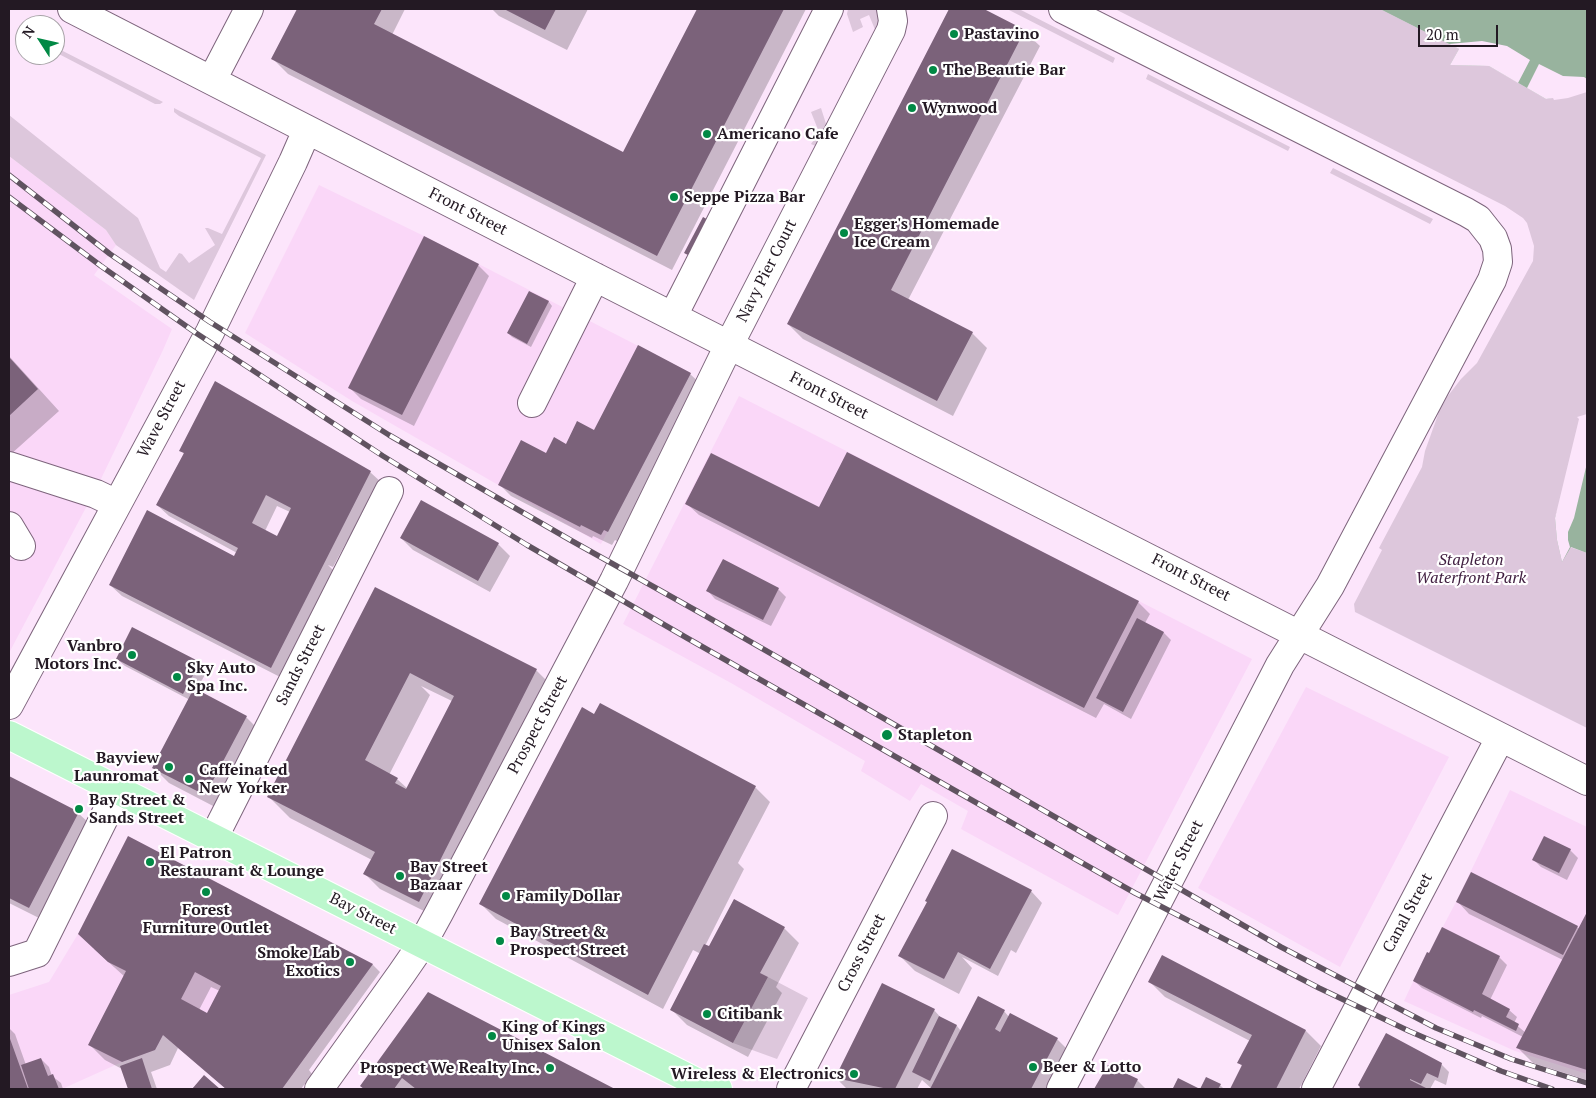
<!DOCTYPE html>
<style>
body{margin:0}
#map{position:relative;width:1596px;height:1098px;overflow:hidden;background:#fce5fb;font-family:"PT Serif",serif}
canvas{display:block}
.frame{position:absolute;inset:0;border:10px solid #231923;pointer-events:none}
.north{position:absolute;left:15px;top:15px;width:50px;height:50px;box-sizing:border-box;background:#fff;border:1px solid #a7a3a7;border-radius:50%;rotate:305deg;font-size:14px;font-weight:700;line-height:20px;text-align:center;color:#231923}
.north::after{content:'';display:block;margin:auto;width:18px;height:22px;background:#018945;clip-path:polygon(50% 0,100% 100%,50% 72%,0 100%)}
.scale{position:absolute;left:1418px;top:25px;width:80px;height:22px;box-sizing:border-box;border:2px solid #231923;border-top:0;padding-left:6px;font-size:15px;line-height:18px;white-space:nowrap;color:#231923;-webkit-text-stroke:4px #fff;paint-order:stroke}
</style>
<div id="map">
<canvas width="1596" height="1098"></canvas>
<div class="frame"></div>
<div class="north">N</div>
<div class="scale">20 m</div>
</div>
<script>
const context = document.querySelector('canvas').getContext('2d');
context.lineJoin = 'round';
function paint(path, color) { context.fillStyle = color; context.fill(path, 'evenodd'); }
const poly = rows => new Path2D(rows.map(r => 'M' + r).join(''));
function strokePath(path, color, width, dash) { context.strokeStyle = color; context.lineWidth = width; context.lineCap = dash ? 'butt' : 'round'; context.setLineDash(dash || []); context.stroke(path); }
function label(font, color, halo, rows, align = 'center') {
  context.font = font + ' "PT Serif",serif'; context.lineWidth = 4.5; context.setLineDash([]); context.textBaseline = 'middle'; context.strokeStyle = halo; context.fillStyle = color; for (const [text, x, y, turn = 0] of rows) {
    context.save(); context.translate(x, y); context.rotate((+turn || 0) * Math.PI / 180); context.textAlign = isNaN(turn) ? turn : align; if (halo) context.strokeText(text, 0, 0); context.fillText(text, 0, 0); context.restore();
  }
}
paint(poly([
 [9,156,106,230,116,245,94,275,172,329,163,350,100,481,9,653],
 [319,185,424,236,691,373,601,544,352,401,245,333],
 [739,396,1252,659,1118,915,961,829,968,811,921,784,910,801,861,771,865,761,731,683,623,624],
 [1306,687,1449,757,1340,967,1198,888],
 [1510,790,1587,827,1587,1074,1515,1051,1404,1001,1427,952,1429,953,1456,902],
 [128,836,373,964,282,1089,226,1089,163,1035,155,1050,122,1062,62,1089,9,1089,9,995,49,982,78,934]
]), '#fad7f8');
paint(poly([
 [848,9,881,9,883,13,876,32,869,15,860,19,863,27,853,32,847,14],
 [1007,9,1019,9,1115,58,1113,63],
 [1115,9,1380,9,1459,49,1450,65,1489,66,1546,99,1568,95,1587,89,1587,416,1562,561,1570,547,1587,553,1587,728,1355,612,1354,604,1382,550,1379,548,1422,467,1425,451,1440,409,1447,397,1461,379,1477,363,1533,261,1534,246,1527,223,1523,218,1505,206],
 [55,47,163,102,160,104,155,104,55,52],
 [1148,74,1290,147,1288,151,1146,79],
 [174,108,266,155,194,300,116,245,106,230,9,156,9,115,138,218,160,268,166,272,179,253,182,254,189,263,215,245,205,228,208,228,222,234,261,158,179,116,174,112],
 [821,108,827,127,820,148,811,144,819,132,811,112],
 [1333,168,1433,219,1430,224,1330,173],
 [768,977,808,998,777,1059,733,1043]
]), '#ddc7dc');
paint(poly([
 [1380,9,1587,9,1587,89,1568,95,1546,99,1489,66,1450,65,1459,49],
 [1587,416,1587,553,1571,547,1562,562,1557,540,1555,518]
]), '#98b39e');
paint(poly([
 [1482,41,1507,46,1530,60,1518,83,1489,66,1450,65,1459,49,1449,44],
 [1539,64,1563,76,1584,77,1587,79,1587,92,1568,98,1554,100,1553,98,1546,99,1527,88],
 [1587,414,1587,463,1574,518,1568,532,1568,540,1570,547,1562,562,1557,540,1555,518,1579,419,1577,417]
]), '#fce5fb');
paint(poly([
 [298,9,405,9,392,35,624,154,698,9,806,9,672,270,288,74,272,58],
 [492,9,588,9,567,50,499,16],
 [951,9,981,9,1024,31,1040,46,908,300,972,333,987,348,953,416,803,339,788,324],
 [478,265,489,276,414,426,361,399,349,387],
 [530,293,549,302,552,306,531,347,512,337,508,333],
 [9,356,59,411,10,455,9,454],
 [690,374,702,385,620,543,615,540,612,545,593,536,592,538,511,496,500,485,546,454,594,432],
 [181,450,370,472,382,483,351,543,347,541,333,567,328,565,336,573,282,678,122,596,110,585,235,557,237,553,169,516,157,505,184,454],
 [277,506,290,512,277,537,265,531],
 [848,454,1138,602,1150,614,1145,623,1164,633,1171,640,1131,719,1104,704,1096,718,699,515,687,504,819,509],
 [401,538,498,544,510,556,490,592,413,550],
 [778,589,786,597,771,626,715,599,708,591],
 [348,642,536,670,551,685,434,916,380,889,365,874,372,860,290,818,269,797],
 [421,686,452,701,408,789,397,779,389,775,430,695],
 [117,659,199,663,207,671,196,691,246,717,261,732,215,807,169,783,154,768,190,700,125,666],
 [9,777,78,813,90,824,41,919,9,903],
 [755,787,770,802,738,863,744,869,705,946,709,948,784,928,799,943,776,987,782,993,748,1057,687,1025,671,1009,701,954,693,950,663,1009,496,919,481,904],
 [129,838,373,965,380,972,309,1070,312,1074,301,1089,226,1089,178,1048,170,1065,151,1072,157,1089,129,1089,122,1069,105,1060,90,1045,125,977,94,949],
 [211,987,220,991,208,1014,199,1010],
 [1544,838,1570,850,1578,858,1567,880,1541,867,1534,860],
 [1031,891,1042,903,1016,953,1011,950,998,976,962,957,972,968,959,994,915,971,900,956],
 [1458,902,1577,927,1580,929,1587,914,1587,1080,1533,1063,1518,1048,1523,1037,1482,1016,1481,1018,1422,988,1414,981,1499,957,1507,965,1490,1000,1509,1010,1517,1017,1514,1023,1526,1033,1563,960,1469,914],
 [1150,982,1306,1031,1321,1046,1299,1089,1231,1089,1243,1067,1239,1063,1250,1041,1165,997],
 [428,994,613,1089,365,1089,361,1086],
 [934,1010,943,1020,957,1026,961,1031,1004,1011,1009,1017,1057,1039,1072,1054,1054,1089,932,1089,922,1080,917,1089,847,1089,836,1078],
 [9,1028,15,1034,26,1065,41,1059,49,1067,52,1076,61,1083,63,1089,9,1089],
 [1441,1064,1449,1072,1446,1085,1435,1080,1430,1089,1361,1089,1362,1087],
 [1109,1066,1137,1080,1146,1089,1096,1089],
 [1207,1079,1220,1085,1224,1089,1201,1089]
]), '#0003');
paint(poly([
 [297,9,382,9,374,24,623,152,697,9,784,9,657,256,271,59],
 [504,9,556,9,545,30],
 [949,9,984,9,1025,30,891,290,973,332,937,401,787,324],
 [703,217,712,222,694,258,684,253],
 [424,236,479,264,402,415,348,388],
 [529,291,549,301,527,344,507,333],
 [638,345,691,373,608,532,604,530,601,535,581,525,580,527,498,485,521,440,546,453,554,437,566,444,577,421,594,430],
 [9,357,38,389,9,416],
 [215,381,371,471,271,668,109,585,147,510,234,556,238,548,156,505,184,453,179,451],
 [266,495,291,508,277,536,252,523],
 [847,452,1139,601,1084,708,685,504,711,453,819,507],
 [421,500,499,543,478,581,400,538],
 [723,559,779,588,763,620,706,591],
 [375,587,537,669,419,902,363,874,375,852,267,797],
 [410,673,454,696,406,789,395,783,398,778,365,760],
 [1137,618,1164,632,1123,712,1096,698],
 [132,627,200,662,183,694,116,659],
 [194,688,247,716,209,788,199,792,152,768],
 [600,703,756,786,648,995,479,904,582,707,594,714],
 [9,776,79,812,29,908,9,898],
 [128,836,373,964,282,1089,226,1089,163,1035,155,1050,122,1062,88,1045,126,971,108,962,78,934],
 [195,972,221,986,207,1013,181,999],
 [1544,836,1571,849,1559,873,1532,860],
 [952,849,1032,890,990,969,958,952,944,979,898,956,927,902,925,901],
 [1471,872,1578,926,1563,955,1456,902],
 [734,899,785,927,760,973,768,977,733,1043,670,1010,704,944,709,946],
 [1587,912,1587,1070,1516,1048],
 [1442,927,1500,956,1482,994,1510,1009,1506,1017,1519,1024,1516,1031,1474,1010,1473,1012,1413,981,1427,952,1429,953],
 [1162,955,1306,1030,1276,1089,1230,1089,1242,1065,1237,1063,1252,1035,1148,982],
 [882,983,935,1009,895,1089,888,1089,835,1078],
 [428,992,455,1006,615,1089,469,1089,467,1088,466,1089,416,1089,402,1078,394,1089,364,1089,360,1086],
 [978,996,1005,1010,995,1029,1000,1032,1010,1013,1058,1038,1031,1089,930,1089],
 [939,1016,957,1025,930,1081,912,1072],
 [1386,1033,1442,1063,1438,1078,1427,1073,1421,1084,1410,1079,1410,1080,1428,1089,1359,1089,1360,1087,1358,1085],
 [9,1036,28,1089,9,1089],
 [41,1058,48,1076,53,1074,59,1089,29,1089,21,1065],
 [142,1058,152,1089,128,1089,120,1066],
 [1108,1065,1138,1079,1133,1089,1094,1089],
 [204,1075,220,1089,192,1089],
 [1206,1077,1221,1084,1218,1089,1200,1089],
 [1178,1078,1200,1089,1174,1089,1173,1088]
]), '#7b627a');
const minor = poly([
 [72,9,595,277,1587,781],
 [212,80,249,9],
 [673,316,829,9],
 [532,403,595,277],
 [9,466,96,494,117,504],
 [9,526,21,546],
 [9,705,210,332,293,162,307,130],
 [213,839,389,491],
 [9,962,37,953,104,818,116,789],
 [319,1089,402,973,422,944,439,913,614,581,729,345,891,30,893,21,891,9],
 [791,1089,933,816],
 [1061,1089,1280,665,1330,586,1492,280,1498,262,1497,249,1493,238,1478,219,1466,212,1063,9],
 [1316,1089,1500,738]
]);
const major = poly([
 [9,735,698,1083,718,1089]
]);
strokePath(minor, '#7d647c', 30);
strokePath(major, '#fff', 30);
strokePath(minor, '#fff', 28);
strokePath(major, '#bcf7cd', 28);
const rail = poly([
 [9,175,110,254,210,322,389,435,572,541,704,615,1281,947,1436,1028,1511,1059,1587,1083],
 [9,197,101,266,196,333,383,456,527,545,687,638,1135,893,1319,988,1409,1031,1501,1071,1552,1089]
]);
strokePath(rail, '#605360', 5.5);
strokePath(rail, '#fff', 4, [11]);
for (const [x, y, r, color] of [
 [954,34,5,"#018945"],
 [933,70,5,"#018945"],
 [912,108,5,"#018945"],
 [707,134,5,"#018945"],
 [674,197,5,"#018945"],
 [844,233,5,"#018945"],
 [132,655,5,"#018945"],
 [177,677,5,"#018945"],
 [887,735,6,"#018945"],
 [169,767,5,"#018945"],
 [189,779,5,"#018945"],
 [79,809,5,"#018945"],
 [150,862,5,"#018945"],
 [400,876,5,"#018945"],
 [206,892,5,"#018945"],
 [506,896,5,"#018945"],
 [500,941,5,"#018945"],
 [350,962,5,"#018945"],
 [707,1014,5,"#018945"],
 [492,1036,5,"#018945"],
 [1033,1067,5,"#018945"],
 [550,1068,5,"#018945"],
 [854,1074,5,"#018945"]
]) { const dot = new Path2D(); dot.arc(x, y, r, 0, 2 * Math.PI); context.fillStyle = color; context.fill(dot); strokePath(dot, '#fff', 2); }
label('bold 16px', '#231923', '#fff', [
 ["Pastavino",964,34],
 ["The Beautie Bar",943,70],
 ["Wynwood",922,108],
 ["Americano Cafe",717,134],
 ["Seppe Pizza Bar",684,197],
 ["Egger's Homemade",854,224],
 ["Ice Cream",854,242],
 ["Vanbro",122,646,"right"],
 ["Motors Inc.",122,664,"right"],
 ["Sky Auto",187,668],
 ["Spa Inc.",187,686],
 ["Stapleton",898,735],
 ["Bayview",159,758,"right"],
 ["Launromat",159,776,"right"],
 ["Caffeinated",199,770],
 ["New Yorker",199,788],
 ["Bay Street &",89,800],
 ["Sands Street",89,818],
 ["El Patron",160,853],
 ["Restaurant & Lounge",160,871],
 ["Bay Street",410,867],
 ["Bazaar",410,885],
 ["Family Dollar",516,896],
 ["Forest",206,910,"center"],
 ["Furniture Outlet",206,928,"center"],
 ["Bay Street &",510,932],
 ["Prospect Street",510,950],
 ["Smoke Lab",340,953,"right"],
 ["Exotics",340,971,"right"],
 ["Citibank",717,1014],
 ["King of Kings",502,1027],
 ["Unisex Salon",502,1045],
 ["Beer & Lotto",1043,1067],
 ["Prospect We Realty Inc.",540,1068,"right"],
 ["Wireless & Electronics",844,1074,"right"]
], 'left');
label('16px', '#231923', '#fff', [
 ["Front Street",468,212,27],
 ["Navy Pier Court",767,271,-63],
 ["Front Street",829,396,27],
 ["Wave Street",162,419,-62],
 ["Front Street",1191,578,27],
 ["Sands Street",301,665,-63],
 ["Prospect Street",538,725,-62],
 ["Water Street",1179,861,-63],
 ["Canal Street",1408,913,-62],
 ["Bay Street",363,914,27],
 ["Cross Street",862,953,-63]
]);
label('italic 16px', '#412041', '#fff', [
 ["Stapleton",1471,560],
 ["Waterfront Park",1471,578]
]);
</script>
